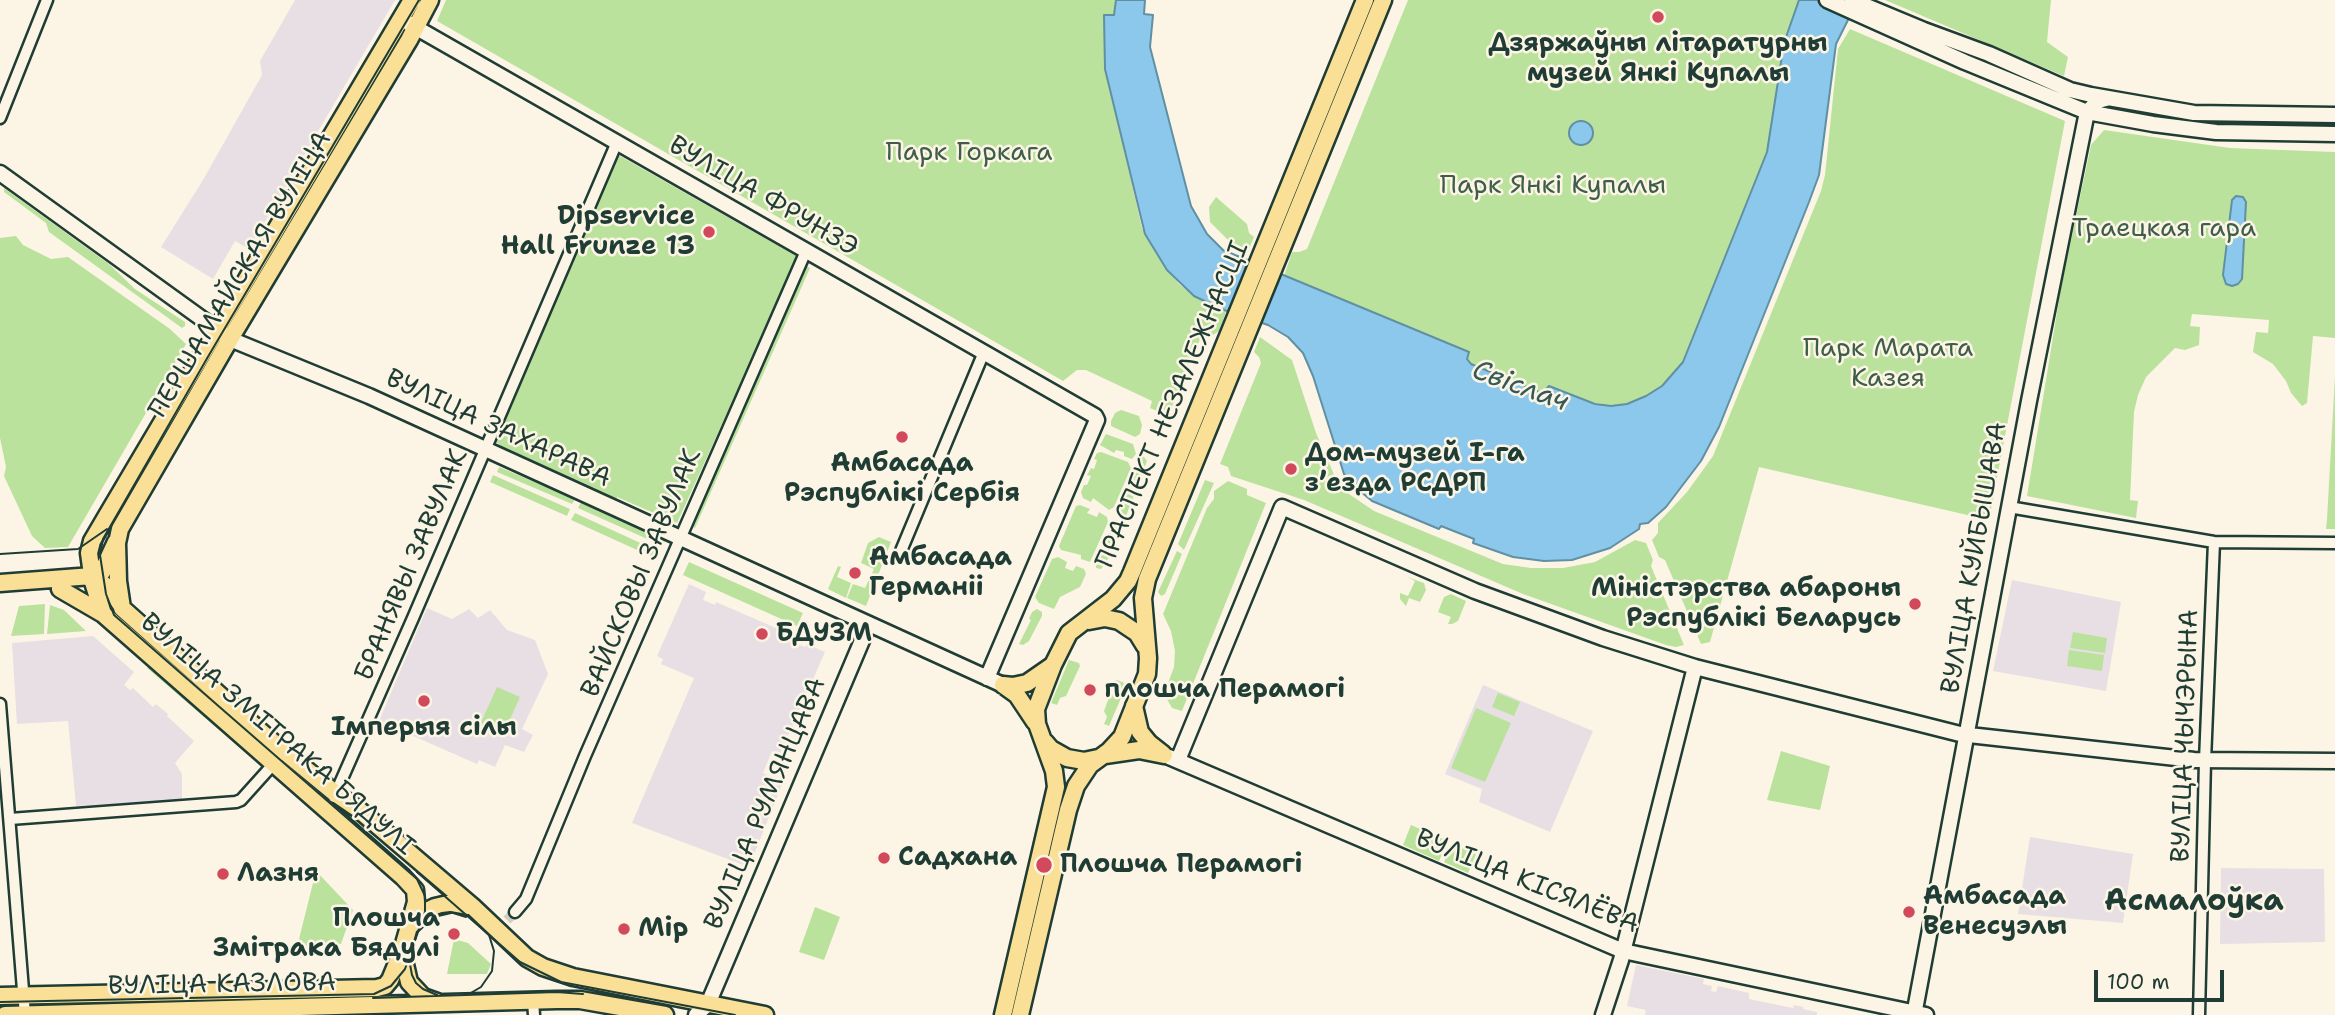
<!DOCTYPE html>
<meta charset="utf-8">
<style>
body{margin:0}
#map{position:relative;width:2335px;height:1015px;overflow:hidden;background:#fcf5e5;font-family:"Shantell Sans",sans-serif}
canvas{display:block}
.scale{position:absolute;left:2094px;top:970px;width:130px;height:32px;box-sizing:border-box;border:4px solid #1f3d34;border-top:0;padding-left:9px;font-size:21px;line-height:24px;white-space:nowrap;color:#1f3d34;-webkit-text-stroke:5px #fcf5e5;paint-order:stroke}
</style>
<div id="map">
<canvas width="2335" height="1015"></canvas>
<div class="scale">100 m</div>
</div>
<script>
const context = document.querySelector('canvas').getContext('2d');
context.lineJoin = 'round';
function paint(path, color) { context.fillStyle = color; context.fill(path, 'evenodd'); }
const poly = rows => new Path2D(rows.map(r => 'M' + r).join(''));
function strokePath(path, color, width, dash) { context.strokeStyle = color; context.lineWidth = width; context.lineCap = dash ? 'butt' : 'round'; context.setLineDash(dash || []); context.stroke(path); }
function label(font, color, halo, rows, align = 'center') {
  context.font = font + ' "Shantell Sans",sans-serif'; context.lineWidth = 5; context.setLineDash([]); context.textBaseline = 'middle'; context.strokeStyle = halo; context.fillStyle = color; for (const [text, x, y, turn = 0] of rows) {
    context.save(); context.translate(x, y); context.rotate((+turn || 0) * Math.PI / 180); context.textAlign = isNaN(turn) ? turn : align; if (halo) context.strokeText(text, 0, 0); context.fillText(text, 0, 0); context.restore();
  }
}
paint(poly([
 [295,0,395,0,249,249,235,241,213,279,161,247,203,180,262,75,260,61],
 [2012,580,2121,602,2106,691,1993,671],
 [689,584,706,592,703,600,715,605,716,602,792,635,790,641,805,647,807,644,825,652,780,754,772,751,763,773,783,782,749,867,632,823,694,678,661,664,663,659,657,656],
 [427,608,452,619,469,609,478,618,490,610,507,630,535,640,548,674,522,729,533,735,524,752,505,745,495,767,479,760,477,764,379,721],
 [93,636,134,672,124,685,130,690,133,688,153,707,156,704,168,714,167,716,194,741,175,763,182,774,182,800,76,806,68,721,17,724,12,643],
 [1483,685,1593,731,1550,832,1479,802,1482,789,1445,774],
 [2030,837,2133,854,2123,923,2018,914],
 [2221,868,2324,869,2325,942,2220,944],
 [1636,965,1704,979,1703,984,1712,986,1711,991,1716,992,1718,986,1749,993,1749,999,1793,1008,1794,1005,1803,1007,1803,1009,1817,1012,1817,1015,1645,1015,1646,1010,1627,1006]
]), '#e7dfe3');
paint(poly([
 [446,0,1116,0,1114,16,1105,15,1104,63,1142,228,1167,270,1179,284,1194,296,1226,312,1219,331,1213,335,1206,334,1200,339,1168,416,1150,408,1152,401,1086,370,1077,370,1063,381,437,21],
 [1408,0,1799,0,1784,43,1767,152,1746,208,1683,362,1662,386,1646,396,1627,404,1611,406,1539,392,1471,364,1467,359,1468,352,1284,276,1292,252,1299,252,1307,249],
 [1885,0,2051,0,2047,42,2068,57,2064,76],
 [1850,29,2065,121,1989,520,1759,467,1710,642,1701,644,1665,560,1659,557,1652,540,1658,533,1658,523,1687,492,1713,456,1821,191,1825,175,1838,49],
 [2104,130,2230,148,2335,152,2335,338,2313,336,2307,403,2302,406,2291,393,2286,381,2273,364,2253,352,2256,332,2268,333,2269,320,2192,314,2190,326,2200,327,2199,345,2185,350,2175,348,2146,377,2138,395,2134,412,2130,500,2138,501,2136,518,2027,496,2061,288,2091,145],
 [613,152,798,257,677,523,617,497,616,501,583,487,584,484,598,490,502,447,494,440],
 [4,188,109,264,135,289,185,322,185,326,182,328,49,232,46,223,4,192],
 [1216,197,1247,224,1249,233,1254,237,1248,251,1228,240,1210,222,1209,207],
 [16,236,23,245,51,259,68,257,170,329,186,344,68,547,45,548,32,536,4,476,6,467,0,438,0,238],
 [802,264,810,268,695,528,687,525],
 [1260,337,1292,360,1316,433,1336,479,1349,494,1374,511,1503,564,1531,568,1563,568,1595,562,1635,540,1646,543,1653,560,1651,566,1684,645,1676,647,1666,645,1523,594,1304,500,1231,476,1228,467,1220,464,1261,363,1259,357,1254,352],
 [2335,376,2335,529,2326,529,2327,519],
 [1121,410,1139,416,1142,425,1140,434,1135,437,1111,426,1111,421,1115,413],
 [1106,434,1133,444,1136,454,1132,459,1124,456,1124,452,1116,450,1114,453,1100,445],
 [1101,452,1128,462,1131,468,1114,507,1109,510,1093,498,1091,502,1083,498,1081,492,1084,485,1087,485,1091,476,1087,475,1091,468,1094,469,1097,460,1094,459,1097,453],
 [1142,454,1147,461,1125,519,1116,515],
 [499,467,575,499,572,504,497,472],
 [493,475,570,509,567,516,490,482],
 [1205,480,1214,483,1184,550,1178,544],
 [1228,481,1247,489,1247,495,1266,503,1182,711,1172,708,1164,694,1174,667,1175,651,1171,631,1163,614,1207,508,1214,499,1214,491],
 [581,502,665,540,663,546,578,508],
 [1080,505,1090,509,1087,513,1097,517,1099,512,1107,517,1108,522,1090,562,1081,559,1081,555,1061,550,1059,546,1076,506],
 [575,513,660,552,657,559,571,520],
 [1115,521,1121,524,1120,531,1106,563,1101,569,1096,568,1096,562],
 [879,537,891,542,866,606,847,598,853,584,865,588,874,569,861,563,868,543],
 [1177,551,1182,554,1165,594,1161,596,1158,592],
 [1058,557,1067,562,1065,568,1073,571,1076,566,1084,569,1086,574,1080,587,1060,597,1054,609,1039,603,1035,597,1052,559],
 [689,562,803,613,797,626,683,575],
 [838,566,841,567,837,577,851,583,846,598,828,589],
 [1407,577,1424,583,1426,590,1420,602,1409,598,1406,606,1400,599,1400,593,1408,596,1415,581],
 [1451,594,1466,601,1458,621,1452,624,1448,624,1451,617,1438,612,1444,597],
 [45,604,44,634,11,636,19,606],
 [50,605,64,610,86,631,47,634],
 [1037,609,1042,612,1042,616,1029,641,1023,645,1019,644,1031,620,1029,619,1032,612],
 [2073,632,2107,638,2105,653,2070,648],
 [2069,650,2104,655,2102,671,2067,666],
 [1069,660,1079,663,1080,666,1066,696,1060,698,1057,705,1051,703],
 [150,665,250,752,247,754,147,668],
 [1117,680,1127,684,1109,726,1104,724,1107,717,1104,711,1115,681],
 [497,687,520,697,502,737,479,727],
 [1498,693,1520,702,1514,716,1492,707],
 [1476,708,1511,723,1485,782,1451,768],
 [1781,751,1830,766,1820,810,1767,800],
 [1411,825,1448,841,1439,861,1403,845],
 [1452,844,1476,854,1468,873,1444,862],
 [316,871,353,910,341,944,297,947],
 [815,907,840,917,824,960,799,952],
 [454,939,468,943,491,964,487,974,447,974]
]), '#bbe29d');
const water = poly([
 [1116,0,1145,0,1144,14,1153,15,1150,47,1191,206,1207,234,1223,250,1469,352,1467,359,1471,364,1539,392,1544,392,1549,386,1595,404,1611,406,1627,404,1646,396,1662,386,1683,362,1767,152,1784,43,1799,0,1858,0,1836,44,1819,175,1809,202,1719,427,1701,461,1666,507,1648,523,1640,524,1639,529,1610,548,1572,560,1544,561,1513,557,1473,543,1474,539,1441,526,1439,529,1372,501,1355,487,1344,474,1313,376,1303,353,1288,337,1268,325,1221,309,1194,296,1167,270,1145,234,1105,69,1104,15,1114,15,1116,0],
 '1569 133a12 12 0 1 1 24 0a12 12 0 1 1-24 0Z',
 [2236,196,2243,197,2246,202,2242,279,2238,284,2232,286,2226,284,2223,275,2232,200,2236,196]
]);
paint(water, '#8bc8eb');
strokePath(water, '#6090a2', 2);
strokePath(poly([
 [507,920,515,912]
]), '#d0d0c2', 10, [10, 5]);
const street = poly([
 [0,118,47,0],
 [2009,507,2214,542,2335,543],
 [901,551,984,352],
 [0,704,25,1015],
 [334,797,413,618,617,142],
 [10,819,236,802,241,800,277,760],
 [515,912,526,899,585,756,806,251],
 [533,1001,534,1015],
 [2199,1015,2205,761,2214,542]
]);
const secondary = poly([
 [1827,0,1965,62,2087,112,2153,124,2216,132,2335,134],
 [1852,0,1924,30,1989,54,2070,90,2091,95,2194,113,2335,115],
 [408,23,1095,416,1097,420,987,678],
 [0,173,230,339,369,396,1003,685],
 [1169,757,1623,951,1926,1015],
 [1178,760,1282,507,1475,591,1603,638,1695,667,1960,734,2194,760,2335,761],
 [696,1015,708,1004,869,624],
 [1603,1015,1621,960,1695,667],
 [1914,1015,2029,401,2087,112,2098,101,2106,99]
]);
const primary = poly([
 [430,0,409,40,230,339,120,529,117,543,118,581,122,608,268,738,336,794,358,809,472,906,527,958,543,967,573,977,765,1015],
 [93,582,102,572,116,542],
 [0,583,92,576,110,589,121,605],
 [60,589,103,614],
 [1089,621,1105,618,1119,621,1137,633,1145,646],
 [1003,685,1013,686,1027,683,1053,665],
 [1003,685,1017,695,1035,722],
 [1134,706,1140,732,1149,743,1163,754],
 [1045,742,1051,749,1067,758,1084,761,1098,758],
 [1105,755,1139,750,1164,755],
 [409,927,425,912,435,907,452,903,469,906],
 [402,951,409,982,423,997,437,1002],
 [0,996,377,988,385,986,390,980,402,951,416,902,415,890,403,877,103,614,93,582,89,553,92,541,109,512,412,0],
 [5,1015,557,1000,580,1000,665,1015],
 [1003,1015,1056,787,1054,771,1037,724,1036,709,1053,665,1069,633,1113,599,1128,581,1132,572,1365,0],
 [1020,1015,1068,810,1076,786,1090,765,1109,751,1122,737,1147,674,1148,658,1143,598,1147,579,1383,0]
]);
strokePath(street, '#1f3d34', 15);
strokePath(secondary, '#1f3d34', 19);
strokePath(primary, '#1f3d34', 21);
strokePath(street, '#fcf5e5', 10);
strokePath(secondary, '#fcf5e5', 14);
strokePath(primary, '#fadf96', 16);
strokePath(poly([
 [0,554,78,549,107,529],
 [417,872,520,962,561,982,735,1015],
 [420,927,434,916,442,913,450,912,466,917],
 [409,959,412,975,416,983,423,989,437,995],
 [469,994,481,987,492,971,494,951,489,935],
 [373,998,557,992,583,994],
 [0,1002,374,994,391,986,405,969,425,912,425,896,417,879,114,615,106,594,100,555,103,539,209,355,419,0]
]), '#1f3d34', 2);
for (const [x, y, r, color] of [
 [1658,17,7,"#d1495b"],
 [709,232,7,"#d1495b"],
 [902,437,7,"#d1495b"],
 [1291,469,7,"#d1495b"],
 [855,573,7,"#d1495b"],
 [1915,604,7,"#d1495b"],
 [762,634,7,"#d1495b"],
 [1090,690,7,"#d1495b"],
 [424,701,7,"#d1495b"],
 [884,858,7,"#d1495b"],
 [1044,865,9,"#d1495b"],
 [223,874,7,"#d1495b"],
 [1909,912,7,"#d1495b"],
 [624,929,7,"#d1495b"],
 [454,934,7,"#d1495b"]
]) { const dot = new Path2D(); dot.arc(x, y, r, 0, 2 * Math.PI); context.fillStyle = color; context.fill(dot); strokePath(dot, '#fcf5e5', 2.5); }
label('bold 26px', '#1f3d34', '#fcf5e5', [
 ["Дзяржаўны літаратурны",1658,44,"center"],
 ["музей Янкі Купалы",1658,74,"center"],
 ["Dipservice",695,217,"right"],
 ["Hall Frunze 13",695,247,"right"],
 ["Дом-музей I-га",1305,454],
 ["зʼезда РСДРП",1305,484],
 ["Амбасада",902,464,"center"],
 ["Рэспублікі Сербія",902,494,"center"],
 ["Амбасада",869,558],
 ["Германіі",869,588],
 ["Міністэрства абароны",1901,589,"right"],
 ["Рэспублікі Беларусь",1901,619,"right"],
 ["БДУЗМ",776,634],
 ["плошча Перамогі",1104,690],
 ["Імперыя сілы",424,728,"center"],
 ["Садхана",898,858],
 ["Плошча Перамогі",1060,865],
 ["Лазня",237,874],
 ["Амбасада",1923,897],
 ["Венесуэлы",1923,927],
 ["Плошча",440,919,"right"],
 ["Змітрака Бядулі",440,949,"right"],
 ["Мір",638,929]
], 'left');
label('26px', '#3e5e49', '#fcf5e5', [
 ["Парк Горкага",969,153],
 ["Парк Янкі Купалы",1553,186],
 ["Траецкая гара",2164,229],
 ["Парк Марата",1888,349],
 ["Казея",1888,379]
]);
label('26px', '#1f3d34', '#fcf5e5', [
 ["ВУЛІЦА ФРУНЗЭ",763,197,30],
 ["ПЕРШАМАЙСКАЯ ВУЛІЦА",241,275,-59],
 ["ПРАСПЕКТ НЕЗАЛЕЖНАСЦІ",1173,405,-67],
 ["ВУЛІЦА ЗАХАРАВА",498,429,25],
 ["ВУЛІЦА КУЙБЫШАВА",1975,558,-80],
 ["БРАНЯВЫ ЗАВУЛАК",412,565,-67],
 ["ВАЙСКОВЫ ЗАВУЛАК",642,573,-67],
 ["ВУЛІЦА ЗМІТРАКА БЯДУЛІ",277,735,41],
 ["ВУЛІЦА ЧЫЧЭРЫНА",2186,736,-88],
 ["ВУЛІЦА РУМЯНЦАВА",766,804,-67],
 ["ВУЛІЦА КІСЯЛЁВА",1527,882,22],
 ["ВУЛІЦА КАЗЛОВА",222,985,-1]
]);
label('italic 28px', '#355959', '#fcf5e5', [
 ["Свіслач",1520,387,20]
]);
label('bold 30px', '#1f3d34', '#fcf5e5', [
 ["Асмалоўка",2194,902]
]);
</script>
